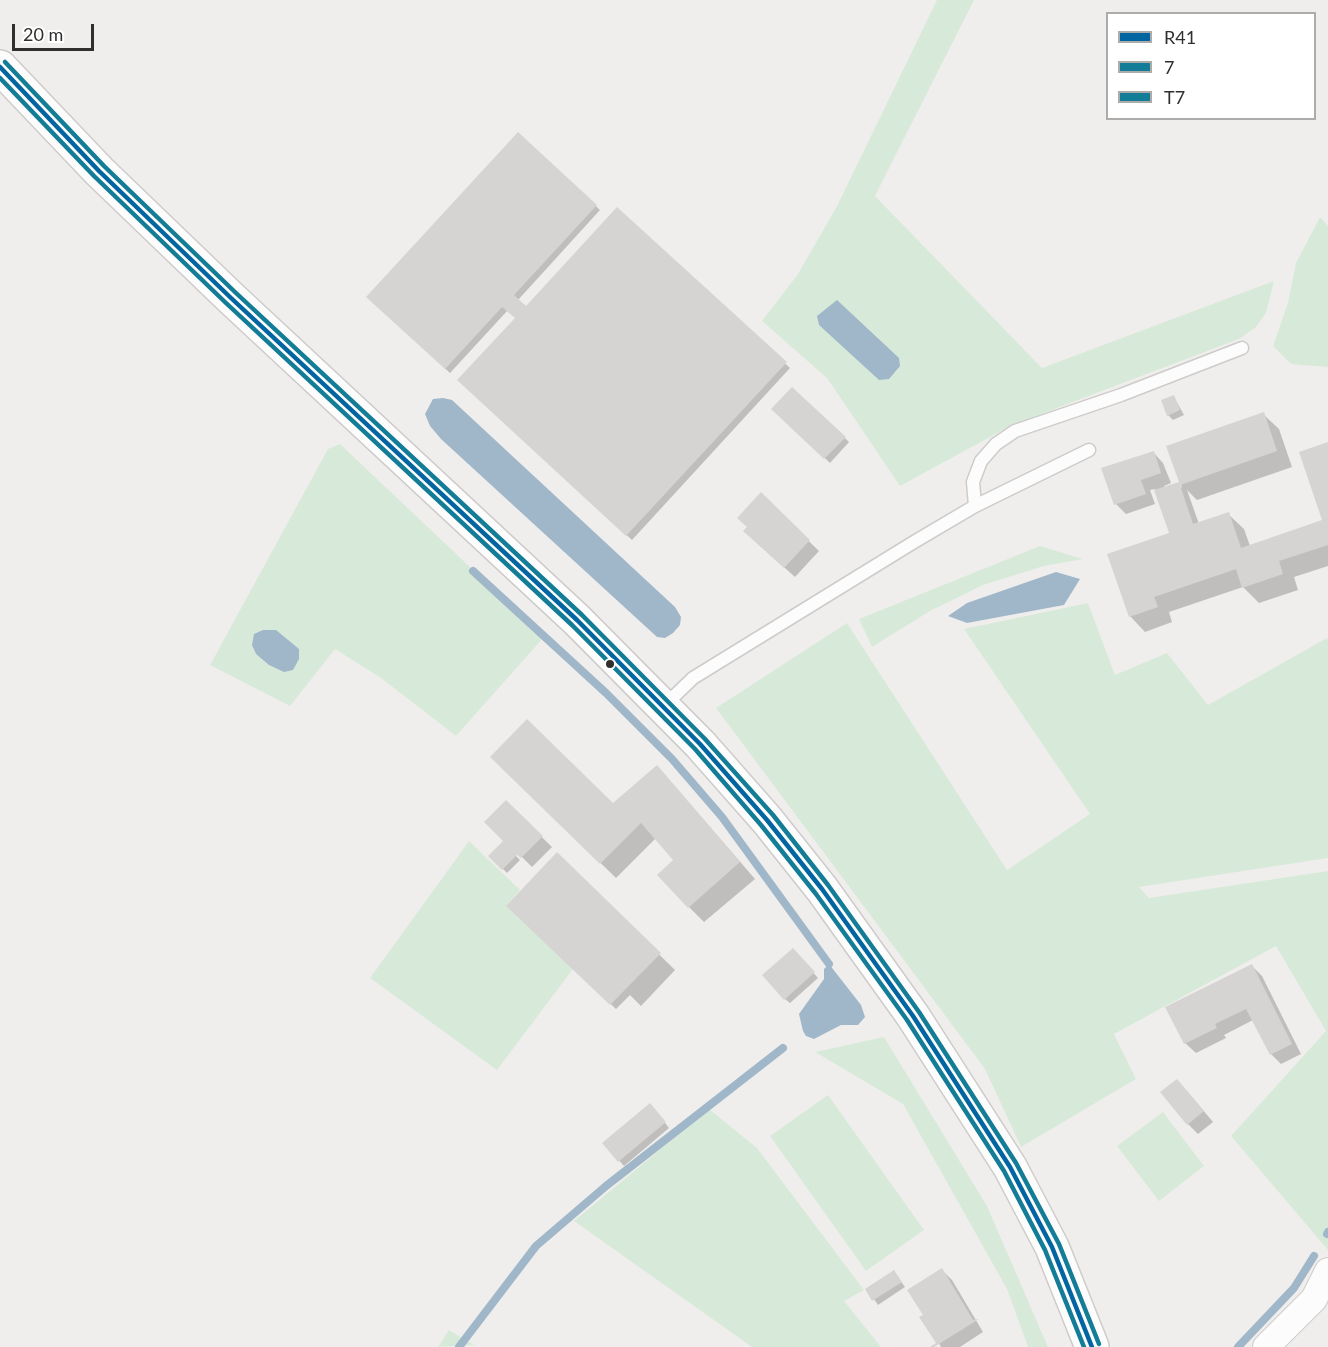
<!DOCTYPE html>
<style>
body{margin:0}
#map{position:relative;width:1328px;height:1347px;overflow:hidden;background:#f0eeec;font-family:Lato,sans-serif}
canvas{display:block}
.legend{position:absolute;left:1106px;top:12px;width:210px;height:108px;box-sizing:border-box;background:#fff;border:2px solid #adacab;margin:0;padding:8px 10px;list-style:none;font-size:18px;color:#312f2e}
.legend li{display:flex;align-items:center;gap:12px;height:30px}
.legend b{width:30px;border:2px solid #adacab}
.scale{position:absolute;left:12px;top:24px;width:82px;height:27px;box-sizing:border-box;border:3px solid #312f2e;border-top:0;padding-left:8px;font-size:18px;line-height:21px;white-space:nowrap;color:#312f2e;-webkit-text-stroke:4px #fff;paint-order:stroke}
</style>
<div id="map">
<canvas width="1328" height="1347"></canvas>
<ul class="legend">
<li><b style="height:8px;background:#0065a1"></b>R41</li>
<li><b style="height:8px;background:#137c97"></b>7</li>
<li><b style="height:8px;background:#137c97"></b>T7</li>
</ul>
<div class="scale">20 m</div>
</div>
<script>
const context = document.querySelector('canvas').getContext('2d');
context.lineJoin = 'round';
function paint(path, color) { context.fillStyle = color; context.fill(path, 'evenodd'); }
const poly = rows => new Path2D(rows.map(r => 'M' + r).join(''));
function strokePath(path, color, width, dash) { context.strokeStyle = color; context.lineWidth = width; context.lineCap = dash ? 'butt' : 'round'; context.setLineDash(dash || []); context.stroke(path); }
paint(poly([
 [937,0,974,0,875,196,1042,368,1274,281,1266,313,1256,327,1239,339,1012,425,900,486,827,378,762,321,798,274,837,206],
 [1320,217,1328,226,1328,367,1291,364,1273,346,1288,303,1296,263],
 [340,444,544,637,456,736,381,678,335,649,290,706,210,665,328,449],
 [1040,546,1083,559,1044,566,983,585,930,611,872,647,859,619],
 [1088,603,1115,675,1167,653,1208,705,1327,638,1328,640,1328,858,1139,887,1149,898,1328,871,1328,1250,1231,1136,1326,1031,1276,946,1114,1034,1136,1079,1021,1147,985,1069,716,708,847,623,1007,870,1090,814,964,629],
 [469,841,520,890,506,906,573,969,497,1070,370,978],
 [884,1037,987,1206,1048,1347,1028,1347,1007,1289,903,1104,815,1052],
 [828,1095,924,1230,866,1271,770,1136],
 [709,1109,757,1148,864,1290,844,1301,881,1347,752,1347,574,1221],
 [1163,1112,1204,1166,1159,1201,1117,1146],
 [449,1330,474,1345,438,1347]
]), '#d7ead9');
paint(poly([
 [837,300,899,358,900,366,889,379,879,380,819,325,817,316],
 [443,398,452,400,675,607,681,617,680,625,673,633,665,638,657,637,441,439,430,426,425,414,433,399],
 [1056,572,1080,579,1064,605,967,623,948,616,967,603],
 [263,630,276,630,299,649,299,659,293,670,284,672,269,665,256,654,252,645,254,634],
 [829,964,861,1005,865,1017,858,1025,841,1025,814,1039,806,1036,803,1031,799,1014,824,979,824,969]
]), '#a0b7c9');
paint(poly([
 [518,134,600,210,518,300,526,308,617,209,790,368,632,540,459,380,516,318,508,310,450,373,368,297],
 [792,389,849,442,830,463,773,409],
 [1174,397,1184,415,1173,420,1168,415],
 [1263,414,1279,429,1292,467,1197,500,1187,490,1199,524,1228,514,1244,529,1250,546,1326,525,1328,444,1328,566,1294,577,1298,590,1259,603,1243,587,1169,612,1172,622,1145,632,1130,616,1171,533,1155,489,1150,490,1155,504,1126,514,1116,504,1153,452,1163,463,1171,483,1164,486,1165,488,1178,484,1182,488,1168,446],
 [761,495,819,551,795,577,755,541],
 [492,757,613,805,672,783,755,879,704,922,689,907,675,861,656,838,616,878],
 [506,802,552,847,532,867,487,822],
 [503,843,520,860,507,873,490,856],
 [557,854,675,970,641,1006,630,995,616,1009,508,906],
 [793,950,818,978,790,1003,785,999],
 [1252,966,1262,976,1301,1054,1281,1064,1271,1054,1253,1020,1224,1035,1226,1038,1196,1053,1185,1043,1167,1007],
 [1187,1091,1213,1122,1198,1134,1188,1124],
 [655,1110,669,1128,624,1166,604,1143],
 [942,1270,952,1280,983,1332,960,1347,941,1347,925,1316],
 [894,1272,905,1287,878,1305,867,1289]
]), '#0003');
strokePath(poly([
 [473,571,606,693,672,759,722,817,829,964],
 [1327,1234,1328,1232],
 [459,1347,536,1246,606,1186,783,1048],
 [1238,1347,1294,1288,1314,1256]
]), '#a0b7c9', 8);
paint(poly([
 [518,132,597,205,514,295,526,306,617,207,787,362,626,536,457,380,515,318,502,307,445,369,366,297],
 [792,387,846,437,824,459,771,409],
 [1174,395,1180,410,1167,416,1161,400],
 [1264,412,1277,451,1180,485,1193,524,1229,512,1241,548,1322,520,1299,452,1328,442,1328,545,1279,561,1283,574,1242,588,1236,569,1154,597,1158,607,1129,617,1107,554,1169,533,1154,490,1179,482,1166,446],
 [1154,451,1161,473,1141,480,1146,494,1114,505,1101,468],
 [761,492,810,540,784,568,743,531,747,527,737,518],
 [527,719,613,803,657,765,740,862,688,908,657,875,673,860,641,823,600,864,490,757],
 [506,800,543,836,521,858,517,855,502,870,488,856,503,841,484,822],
 [557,852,661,953,610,1005,506,906],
 [793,948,815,972,784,1000,762,975],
 [1252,964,1292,1044,1270,1055,1246,1009,1215,1024,1217,1028,1184,1044,1165,1007],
 [1177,1079,1204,1111,1187,1125,1160,1092],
 [650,1103,666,1122,618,1162,602,1143],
 [942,1268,973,1320,979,1319,934,1347,930,1347,936,1343,919,1317,923,1315,907,1290],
 [894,1270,902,1282,872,1301,865,1289]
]), '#d5d4d2');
const lane = poly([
 [975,506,973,482,981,461,996,444,1015,431,1121,395,1242,348],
 [664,706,693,678,914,542,975,506,1089,450]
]);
const street = poly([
 [1266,1347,1314,1299,1328,1271]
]);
const secondary = poly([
 [0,67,99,171,231,298,577,620,700,744,767,820,822,889,913,1016,1010,1167,1052,1247,1092,1347]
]);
strokePath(lane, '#cdccca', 15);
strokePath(street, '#cdccca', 28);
strokePath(secondary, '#cdccca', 36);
strokePath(lane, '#fdfcfc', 12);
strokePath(street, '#fdfcfc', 26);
strokePath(secondary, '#fdfcfc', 33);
strokePath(poly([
 [0,67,99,171,231,298,577,620,700,744,767,820,822,889,913,1016,1010,1167,1052,1247,1092,1347]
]), '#0065a1', 4.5);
strokePath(poly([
 [0,78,94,176,226,303,572,625,695,749,761,825,816,894,907,1020,1004,1171,1045,1250,1084,1347]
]), '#137c97', 4.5);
strokePath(poly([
 [5,62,104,166,236,293,582,615,705,739,773,815,828,885,919,1012,1016,1163,1059,1244,1099,1344]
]), '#137c97', 4.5);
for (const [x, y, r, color] of [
 [610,664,5,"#312f2e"]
]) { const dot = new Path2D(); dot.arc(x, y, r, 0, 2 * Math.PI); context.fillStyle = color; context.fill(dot); strokePath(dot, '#fff', 2); }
</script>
